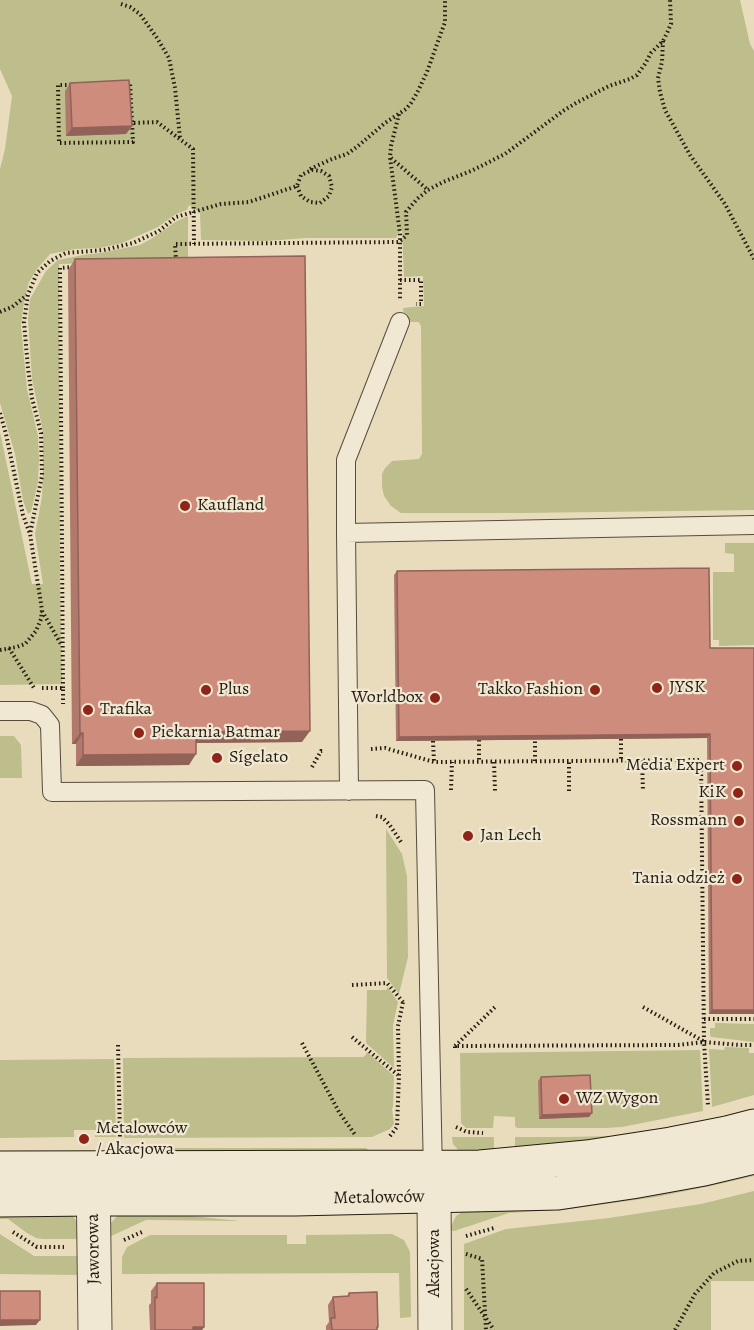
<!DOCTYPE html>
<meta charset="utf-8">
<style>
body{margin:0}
canvas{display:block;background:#e8dcbc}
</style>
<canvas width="754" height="1330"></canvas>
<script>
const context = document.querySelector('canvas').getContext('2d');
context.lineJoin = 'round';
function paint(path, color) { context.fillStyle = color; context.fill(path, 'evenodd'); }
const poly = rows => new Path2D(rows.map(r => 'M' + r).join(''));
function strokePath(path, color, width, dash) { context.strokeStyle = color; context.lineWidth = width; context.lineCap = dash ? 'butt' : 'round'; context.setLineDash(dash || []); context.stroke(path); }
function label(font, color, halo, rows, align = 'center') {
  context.font = font + ' Alegreya,serif'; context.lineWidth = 4.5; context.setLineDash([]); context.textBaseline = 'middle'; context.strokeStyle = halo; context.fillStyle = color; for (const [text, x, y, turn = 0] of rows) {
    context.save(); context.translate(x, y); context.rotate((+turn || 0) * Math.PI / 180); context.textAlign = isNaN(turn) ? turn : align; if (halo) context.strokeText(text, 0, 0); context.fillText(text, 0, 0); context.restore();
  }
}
paint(poly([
 [0,0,740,0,750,44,754,51,754,510,522,513,401,513,391,506,384,496,382,487,382,474,385,468,392,461,419,459,422,454,421,326,419,322,405,322,403,308,424,306,423,276,404,277,402,229,396,238,307,238,266,241,201,240,200,213,189,205,187,210,176,214,158,227,122,243,100,248,75,249,50,254,37,269,29,282,24,302,21,326,27,389,38,436,39,459,38,482,31,512,28,514,23,500,15,454,0,403,0,169,5,149,12,96,0,69],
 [188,216,188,260,59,264,60,584,62,684,0,685,0,432,32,584,43,584,35,534,42,497,43,474,43,440,42,427,32,379,28,318,30,299,46,271,58,260,83,255,100,253,140,245,151,239,177,221],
 [725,543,754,543,754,645,719,646,719,640,713,640,713,572,734,572,734,554,725,553],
 [0,736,14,736,21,745,22,778,0,778],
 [386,829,402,854,407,876,408,957,399,994,387,978],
 [388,987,398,1002,393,1025,394,1068,366,1043,367,990,386,990],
 [715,1023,754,1024,754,1042,711,1037,710,1035,710,1028,715,1028],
 [725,1047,749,1048,749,1053,754,1053,754,1095,712,1107,709,1049,724,1050],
 [700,1050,703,1111,622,1127,606,1128,517,1128,515,1126,515,1117,494,1116,493,1128,466,1128,461,1123,460,1053],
 [367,1052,394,1076,393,1107,392,1108,394,1124,390,1129,372,1137,124,1138,123,1058,363,1057,365,1056],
 [114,1059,116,1137,95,1137,95,1130,74,1130,74,1137,0,1138,0,1060],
 [754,1109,754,1118,515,1156,515,1137,564,1137,615,1136,636,1133,683,1126],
 [452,1137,494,1137,494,1157,460,1152,453,1144],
 [158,1148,366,1148,371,1152,230,1161,160,1151],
 [754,1165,754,1176,715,1185,656,1197,570,1209,509,1213,454,1231,449,1230,456,1216,462,1212],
 [754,1191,754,1281,711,1281,711,1330,464,1330,464,1244,506,1229,609,1218,701,1204],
 [0,1210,68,1213,74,1217,77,1223,80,1231,80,1239,43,1239,36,1238,27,1233,8,1219,0,1219],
 [133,1210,240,1221,146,1220,109,1237,111,1223,118,1215],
 [0,1234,34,1256,80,1256,80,1275,0,1274],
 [392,1234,404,1240,410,1252,411,1317,400,1318,399,1273,122,1274,122,1257,127,1247,150,1235,287,1235,287,1244,306,1244,306,1235]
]), '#bdbe8c');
const lane = poly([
 [346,533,346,460,400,322],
 [0,711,31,711,42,715,50,725,52,792,425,790,433,1174],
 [349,791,346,533,754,525]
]);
const street = poly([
 [93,1170,95,1330],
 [434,1197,435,1330]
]);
const secondary = poly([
 [0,1168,480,1167,587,1157,671,1144,727,1133,754,1126],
 [0,1200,93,1199,295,1199,558,1193,632,1182,704,1169,754,1157]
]);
strokePath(lane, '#564c3b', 20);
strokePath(street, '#564c3b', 35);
strokePath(secondary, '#251c10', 35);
strokePath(poly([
 [121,4,130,7,140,14,157,38,169,58,175,88,180,138],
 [663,41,662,62,658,78,660,92,665,110,690,155,725,204,754,259],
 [127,83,130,83,132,123,157,122,193,149,194,244],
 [71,85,58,85,59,143,133,142,132,123],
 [399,114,391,146,390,157,400,234,400,300],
 [391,158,428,190],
 [310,169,332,159,347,154,358,146,385,123,406,109,411,103,417,93,427,72,445,22,445,0],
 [176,261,175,244,399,242,407,235,406,212,417,199,428,190,443,182,471,171,505,154,563,111,576,103,609,86,630,79,637,75,645,64,651,53,663,41,667,33,671,24,670,0],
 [400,280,421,280,421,304,416,304],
 [0,312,12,307,27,295],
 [0,413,6,434,23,515,30,534],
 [42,611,62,646],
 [9,648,34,688],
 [0,650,17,647,25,644,36,631,41,619,42,610,30,534,42,476,41,433,32,398,28,368,24,322,28,294,37,273,50,261,66,253,104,250,133,243,159,231,176,217,221,204,249,202,297,186,301,175,312,170,321,171,329,176,332,187,329,196,320,203,310,202,301,196,297,186],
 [42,688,63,688,63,704],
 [63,688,60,268,74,267],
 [621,739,621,760],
 [479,740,479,762],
 [433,741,434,762],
 [371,749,385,748,434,762,701,760,704,1042,708,1105],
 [642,760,643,791],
 [535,761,535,739],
 [494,762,495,791],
 [312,767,321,751,325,751],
 [451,790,452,762],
 [569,791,569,761],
 [376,816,382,817,389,824,401,842],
 [352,985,387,983,403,1002],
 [643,1007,703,1041],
 [704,1019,754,1019],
 [352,1037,398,1075],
 [302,1043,339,1112,356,1136],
 [118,1045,120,1137],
 [455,1046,495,1007],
 [455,1048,455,1046,678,1045,704,1042,740,1045,754,1045],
 [456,1127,467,1132,483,1133],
 [390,1136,397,1127,399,1075,398,1026,403,1002],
 [13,1232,37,1247,64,1247],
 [466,1236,494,1228],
 [124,1240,142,1232],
 [466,1254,482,1259,486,1330],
 [466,1289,494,1330],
 [675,1330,695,1294,714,1273,738,1261,754,1260]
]), '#251c10', 4, [1.5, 3]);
strokePath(lane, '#f0e8d3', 18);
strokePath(street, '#f0e8d3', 33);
strokePath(secondary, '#f0e8d3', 33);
paint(poly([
 [70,83,132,126,126,134,66,136,65,91],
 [75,259,302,742,196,743,189,765,76,766,76,744,72,744,68,270],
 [397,571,710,648,754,1014,709,1014,707,738,396,741,394,575],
 [541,1077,589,1117,539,1119,538,1081],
 [157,1283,204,1327,202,1330,150,1330,149,1305,151,1303,151,1291],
 [349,1293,378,1327,377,1330,326,1330,326,1326,329,1322,328,1305,333,1297,347,1296]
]), '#b1786c');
paint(poly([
 [132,126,126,134,66,136,72,128],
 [310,731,302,742,189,743,196,732],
 [80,733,83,733,76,744,72,744],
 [710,734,707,738,396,741,399,737],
 [196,754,189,765,76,766,83,755],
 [712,1010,754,1010,754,1014,709,1014],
 [592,1113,589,1117,539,1119,542,1115],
 [0,1320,40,1320,36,1325,0,1326],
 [193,1327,204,1327,202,1330,191,1330]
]), '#906258');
const building = poly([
 [129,80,132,126,72,128,70,83,129,80],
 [305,256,310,731,196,732,196,754,83,755,83,733,80,733,75,259,305,256],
 [709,568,710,648,754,648,754,1010,712,1010,710,734,399,737,397,571,709,568],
 [590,1075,592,1113,542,1115,541,1077,590,1075],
 [157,1283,204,1283,204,1327,193,1327,193,1330,155,1330,155,1297,157,1298,157,1283],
 [0,1291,40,1291,40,1320,0,1320,0,1291],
 [377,1292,378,1327,377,1327,377,1330,332,1330,331,1318,335,1318,333,1297,349,1296,349,1293,377,1292]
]);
paint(building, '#ce8c7d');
strokePath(building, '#906258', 1.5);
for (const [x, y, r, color] of [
 [185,506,6,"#8f2418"],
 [657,688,6,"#8f2418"],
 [206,690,6,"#8f2418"],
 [595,690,6,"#8f2418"],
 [435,698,6,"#8f2418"],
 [88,710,6,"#8f2418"],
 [139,733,6,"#8f2418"],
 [217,758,6,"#8f2418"],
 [737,766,6,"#8f2418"],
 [738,793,6,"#8f2418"],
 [739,821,6,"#8f2418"],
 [468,836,6,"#8f2418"],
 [737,879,6,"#8f2418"],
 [564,1099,6,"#8f2418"],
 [84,1139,6,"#8f2418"]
]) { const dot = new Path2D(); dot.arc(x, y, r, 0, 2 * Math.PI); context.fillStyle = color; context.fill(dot); strokePath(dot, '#f0e8d3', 2); }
label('18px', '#251c10', '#f0e8d3', [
 ["Kaufland",197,506],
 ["JYSK",669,688],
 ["Plus",218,690],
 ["Takko Fashion",583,690,"right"],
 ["Worldbox",423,698,"right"],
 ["Trafika",100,710],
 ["Piekarnia Batmar",151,733],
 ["Sígelato",229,758],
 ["Media Expert",725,766,"right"],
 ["KiK",726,793,"right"],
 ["Rossmann",727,821,"right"],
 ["Jan Lech",480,836],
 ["Tania odzież",725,879,"right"],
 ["WZ Wygon",576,1099],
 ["Metalowców",96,1129],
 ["/ Akacjowa",96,1150]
], 'left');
label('18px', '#251c10', '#f0e8d3', [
 ["Metalowców",379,1198,-1],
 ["Jaworowa",94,1249,-91],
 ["Akacjowa",435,1263,-90]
]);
</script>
